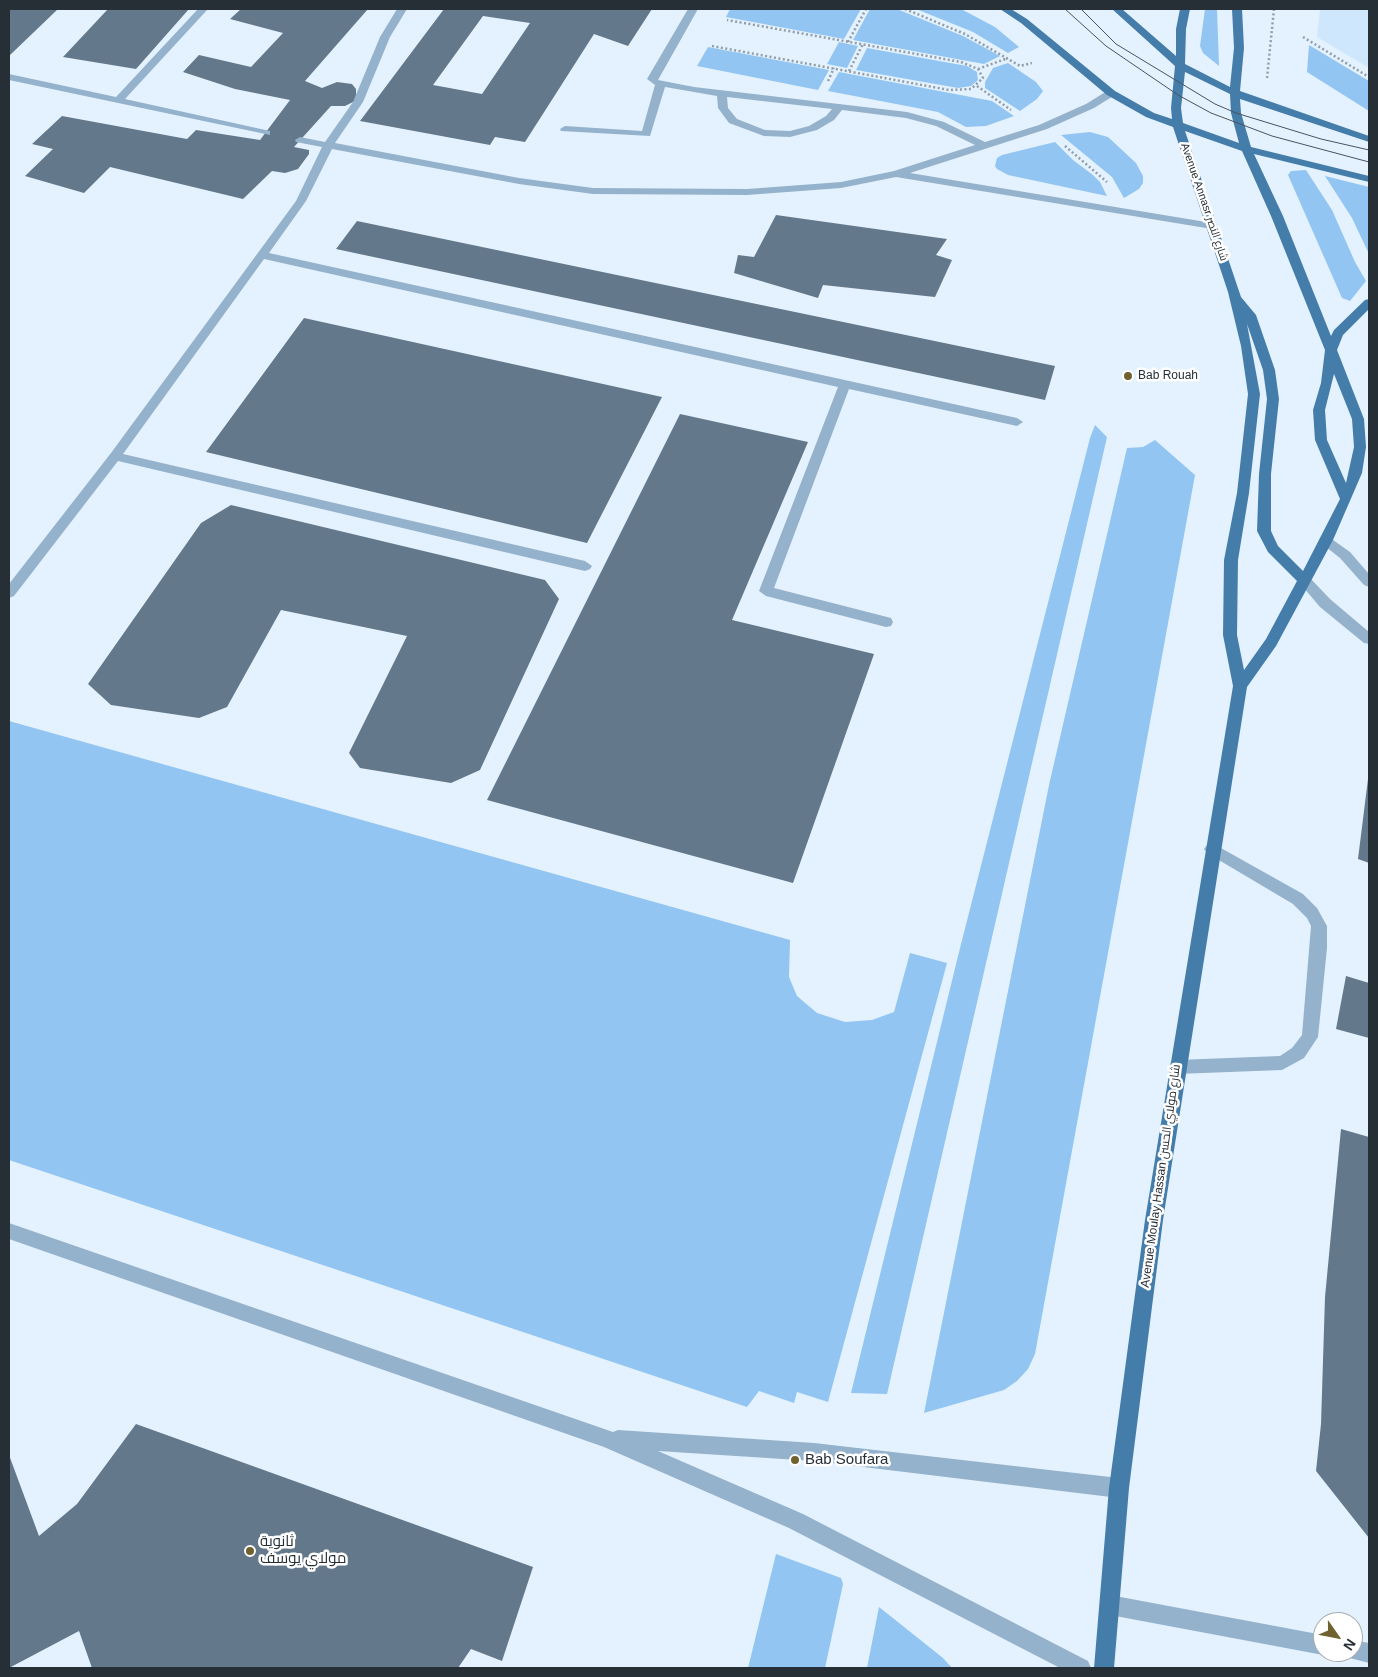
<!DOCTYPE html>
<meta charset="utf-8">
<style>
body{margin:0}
#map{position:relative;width:1378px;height:1677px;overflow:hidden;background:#e4f2ff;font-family:Arial,sans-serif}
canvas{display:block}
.frame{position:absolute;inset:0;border:10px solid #262f36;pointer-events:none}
.north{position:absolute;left:1313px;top:1612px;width:50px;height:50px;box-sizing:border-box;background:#fff;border:1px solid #a8acaf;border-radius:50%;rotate:123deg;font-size:14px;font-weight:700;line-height:20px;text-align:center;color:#262f36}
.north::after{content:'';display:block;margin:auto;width:18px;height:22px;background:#70622f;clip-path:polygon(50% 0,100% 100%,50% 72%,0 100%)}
</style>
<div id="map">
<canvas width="1378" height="1677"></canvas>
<div class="frame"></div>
<div class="north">N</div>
</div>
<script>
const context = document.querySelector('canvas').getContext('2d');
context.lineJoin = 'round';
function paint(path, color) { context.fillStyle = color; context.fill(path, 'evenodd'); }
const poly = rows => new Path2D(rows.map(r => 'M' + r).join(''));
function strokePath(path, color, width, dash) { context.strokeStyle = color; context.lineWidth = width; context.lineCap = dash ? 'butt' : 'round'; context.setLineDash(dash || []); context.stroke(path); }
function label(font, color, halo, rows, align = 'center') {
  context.font = font + ' Arial,Cairo,sans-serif'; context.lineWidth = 5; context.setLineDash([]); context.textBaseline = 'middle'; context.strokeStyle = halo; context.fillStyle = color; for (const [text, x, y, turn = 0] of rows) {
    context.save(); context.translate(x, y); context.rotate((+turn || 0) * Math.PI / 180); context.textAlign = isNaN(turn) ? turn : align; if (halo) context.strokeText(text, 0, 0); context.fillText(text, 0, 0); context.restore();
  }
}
paint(poly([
 [1320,9,1369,9,1369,68,1317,37]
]), '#cfe7fc');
paint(poly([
 [730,9,861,9,844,39,726,17],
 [870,9,897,9,963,36,1000,56,984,64,853,40],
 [916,9,961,9,995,27,1019,47,1008,53,973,32],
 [1205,9,1217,9,1219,66,1203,53,1200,46],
 [839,42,858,46,847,68,827,64],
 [1309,45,1369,81,1369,111,1307,72],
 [708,47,829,70,818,90,697,66],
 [867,48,967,66,977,72,978,80,971,86,958,88,856,70],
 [1008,63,1036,82,1043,91,1037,99,1020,111,985,88,985,82,993,68],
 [839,72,992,101,1014,116,986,126,966,127,938,112,828,91],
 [1090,132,1108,137,1136,163,1143,176,1143,183,1139,189,1124,198,1112,177,1061,135],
 [1055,142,1073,160,1093,175,1100,182,1107,196,1008,175,997,169,995,166,997,158,1002,155],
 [1306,170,1332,210,1355,262,1366,281,1350,301,1342,298,1288,175,1291,171],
 [1325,176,1369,187,1369,254,1352,218],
 [1095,425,1107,437,887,1394,851,1393,959,952,1090,438],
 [1155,440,1195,475,1035,1354,1028,1369,1017,1381,1004,1390,924,1413,1049,785,1127,448,1143,447],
 [9,721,790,940,789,977,797,996,817,1013,845,1022,872,1020,894,1012,910,953,947,963,828,1402,797,1392,794,1403,759,1391,747,1407,9,1160],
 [776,1554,841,1578,843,1584,825,1668,748,1668],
 [879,1607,943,1658,952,1668,867,1668]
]), '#92c5f1');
paint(poly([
 [9,9,58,9,9,56],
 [108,9,189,9,136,69,63,57],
 [241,9,368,9,305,81,322,88,337,82,352,84,356,89,356,95,355,101,345,106,331,106,294,147,309,150,309,154,298,169,285,173,272,171,243,199,110,167,84,193,25,176,53,149,32,144,62,116,187,139,196,130,260,140,290,100,235,89,183,72,199,55,251,67,283,33,230,19],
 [444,9,652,9,628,46,594,34,525,142,495,137,490,145,360,121],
 [483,16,530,23,482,94,433,85],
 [776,215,947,239,936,255,952,260,935,297,823,285,818,298,734,273,738,255,754,257],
 [357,221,1055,366,1045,400,336,249],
 [304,318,662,397,587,543,206,452],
 [680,414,808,442,732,620,874,654,793,883,487,800],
 [231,505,545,580,559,599,480,770,451,783,360,768,349,753,407,636,281,610,227,707,199,718,111,705,88,684,201,523],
 [1368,779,1369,779,1369,863,1358,859],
 [1346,976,1369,983,1369,1038,1336,1029],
 [1341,1129,1369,1137,1369,1538,1316,1471,1321,1424,1325,1297],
 [136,1424,533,1567,502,1661,471,1649,458,1668,92,1668,79,1631,9,1668,9,1455,39,1536,77,1504]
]), '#63788b');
strokePath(poly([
 [905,9,965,34,1020,66,1032,63],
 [1303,37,1369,77],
 [848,42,866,9],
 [712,46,949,90,971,89,983,78,978,69,961,62,727,20],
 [978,69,1008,58],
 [849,71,863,44],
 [1267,78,1274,9],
 [828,81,834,68],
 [977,86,1011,110],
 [1065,146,1107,182]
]), '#919da7', 2.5, [2, 2.5]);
paint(poly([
 [198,9,208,9,125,99,270,131,270,135,9,80,9,74,116,97,198,9],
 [397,9,407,9,390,37,363,102,335,143,519,178,593,188,747,189,841,182,894,171,975,145,936,126,906,118,842,110,834,120,817,130,790,137,764,136,729,123,718,108,717,96,665,87,650,136,561,131,560,129,565,126,642,131,655,85,647,79,688,9,698,9,658,80,694,87,907,112,944,122,985,142,1039,125,1086,104,1107,91,1115,91,1115,95,1094,108,1047,129,910,173,1212,223,1218,226,1212,229,896,177,841,188,747,195,593,194,519,184,332,149,306,201,269,253,1017,418,1023,422,1017,426,849,389,774,588,891,618,893,622,891,626,886,627,766,596,759,591,838,387,264,259,123,454,585,561,592,566,590,569,585,571,118,461,14,596,9,598,9,584,111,453,296,201,322,147,296,142,295,140,300,137,325,142,353,102,380,37,397,9],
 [727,97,832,109,826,116,809,126,790,131,765,130,737,119,728,108,727,97],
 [1212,843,1303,894,1317,908,1327,926,1327,948,1318,1037,1304,1058,1282,1070,1177,1074,1171,1072,1169,1067,1171,1062,1177,1060,1280,1056,1292,1048,1302,1035,1311,926,1307,918,1293,904,1207,853,1204,849,1207,845,1212,843]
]), '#95b2cc');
paint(poly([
 [9,1223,613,1432,618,1430,814,1443,1119,1478,1126,1481,1129,1488,1126,1495,1119,1498,814,1461,658,1451,803,1514,1088,1661,1091,1668,1060,1668,789,1528,604,1447,9,1239,9,1223],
 [1110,1595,1323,1635,1323,1652,1330,1652,1323,1655,1110,1615,1103,1612,1100,1605,1103,1598,1110,1595],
 [1353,1640,1369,1643,1369,1663,1346,1657,1344,1652,1353,1652,1353,1640]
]), '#95b2cc');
paint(poly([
 [1326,535,1350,552,1369,574,1369,587,1364,585,1340,558,1321,543,1319,540,1326,535],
 [1305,576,1310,578,1330,599,1369,632,1369,644,1364,643,1320,607,1298,581,1305,576]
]), '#95b2cc');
paint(poly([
 [1000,9,1011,9,1027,19,1115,91,1154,113,1172,119,1171,108,1175,66,1112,9,1122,9,1176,56,1176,29,1180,9,1190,9,1186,29,1185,64,1230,87,1234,48,1232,9,1242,9,1244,48,1240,91,1369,136,1369,142,1240,99,1241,113,1251,147,1369,176,1369,182,1254,154,1283,216,1331,336,1334,330,1365,300,1369,299,1369,309,1343,335,1337,350,1364,419,1366,447,1362,473,1333,540,1276,646,1247,687,1163,1220,1129,1488,1114,1668,1094,1668,1109,1488,1145,1220,1233,686,1223,635,1224,560,1237,493,1248,394,1241,346,1228,292,1173,127,1146,117,1107,95,1021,23,1000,9],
 [1185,72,1230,94,1231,113,1239,143,1183,123,1181,108,1185,72],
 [1185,131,1242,151,1271,216,1325,350,1321,383,1313,410,1315,440,1340,499,1303,571,1278,546,1271,531,1271,474,1279,399,1275,370,1256,315,1241,297,1185,131],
 [1247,324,1263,370,1267,399,1259,474,1257,531,1268,552,1297,581,1266,639,1244,670,1237,635,1238,560,1249,493,1260,394,1247,324],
 [1334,374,1352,419,1354,447,1346,483,1327,440,1325,410,1334,374]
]), '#457daa');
strokePath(poly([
 [1065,9,1106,46,1178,95,1211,113,1272,136,1369,162],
 [1081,9,1116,44,1215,104,1236,113,1321,139,1369,150]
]), '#49535b', 1);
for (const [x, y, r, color] of [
 [1128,376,5,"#70622f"],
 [795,1460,5,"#70622f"],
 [250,1551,5,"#70622f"]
]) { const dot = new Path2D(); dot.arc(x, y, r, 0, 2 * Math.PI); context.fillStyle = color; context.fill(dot); strokePath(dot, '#fff', 2); }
label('11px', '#262f36', '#fff', [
 ["Avenue Annasr شارع النصر",1204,202,71]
]);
label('12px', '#262f36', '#fff', [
 ["Bab Rouah",1138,376]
], 'left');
label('12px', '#262f36', '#fff', [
 ["Avenue Moulay Hassan شارع مولاي الحسن",1161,1176,-82]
]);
label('15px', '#262f36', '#fff', [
 ["Bab Soufara",805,1460],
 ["ثانوية",260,1542],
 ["مولاي يوسف",260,1559]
], 'left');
</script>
